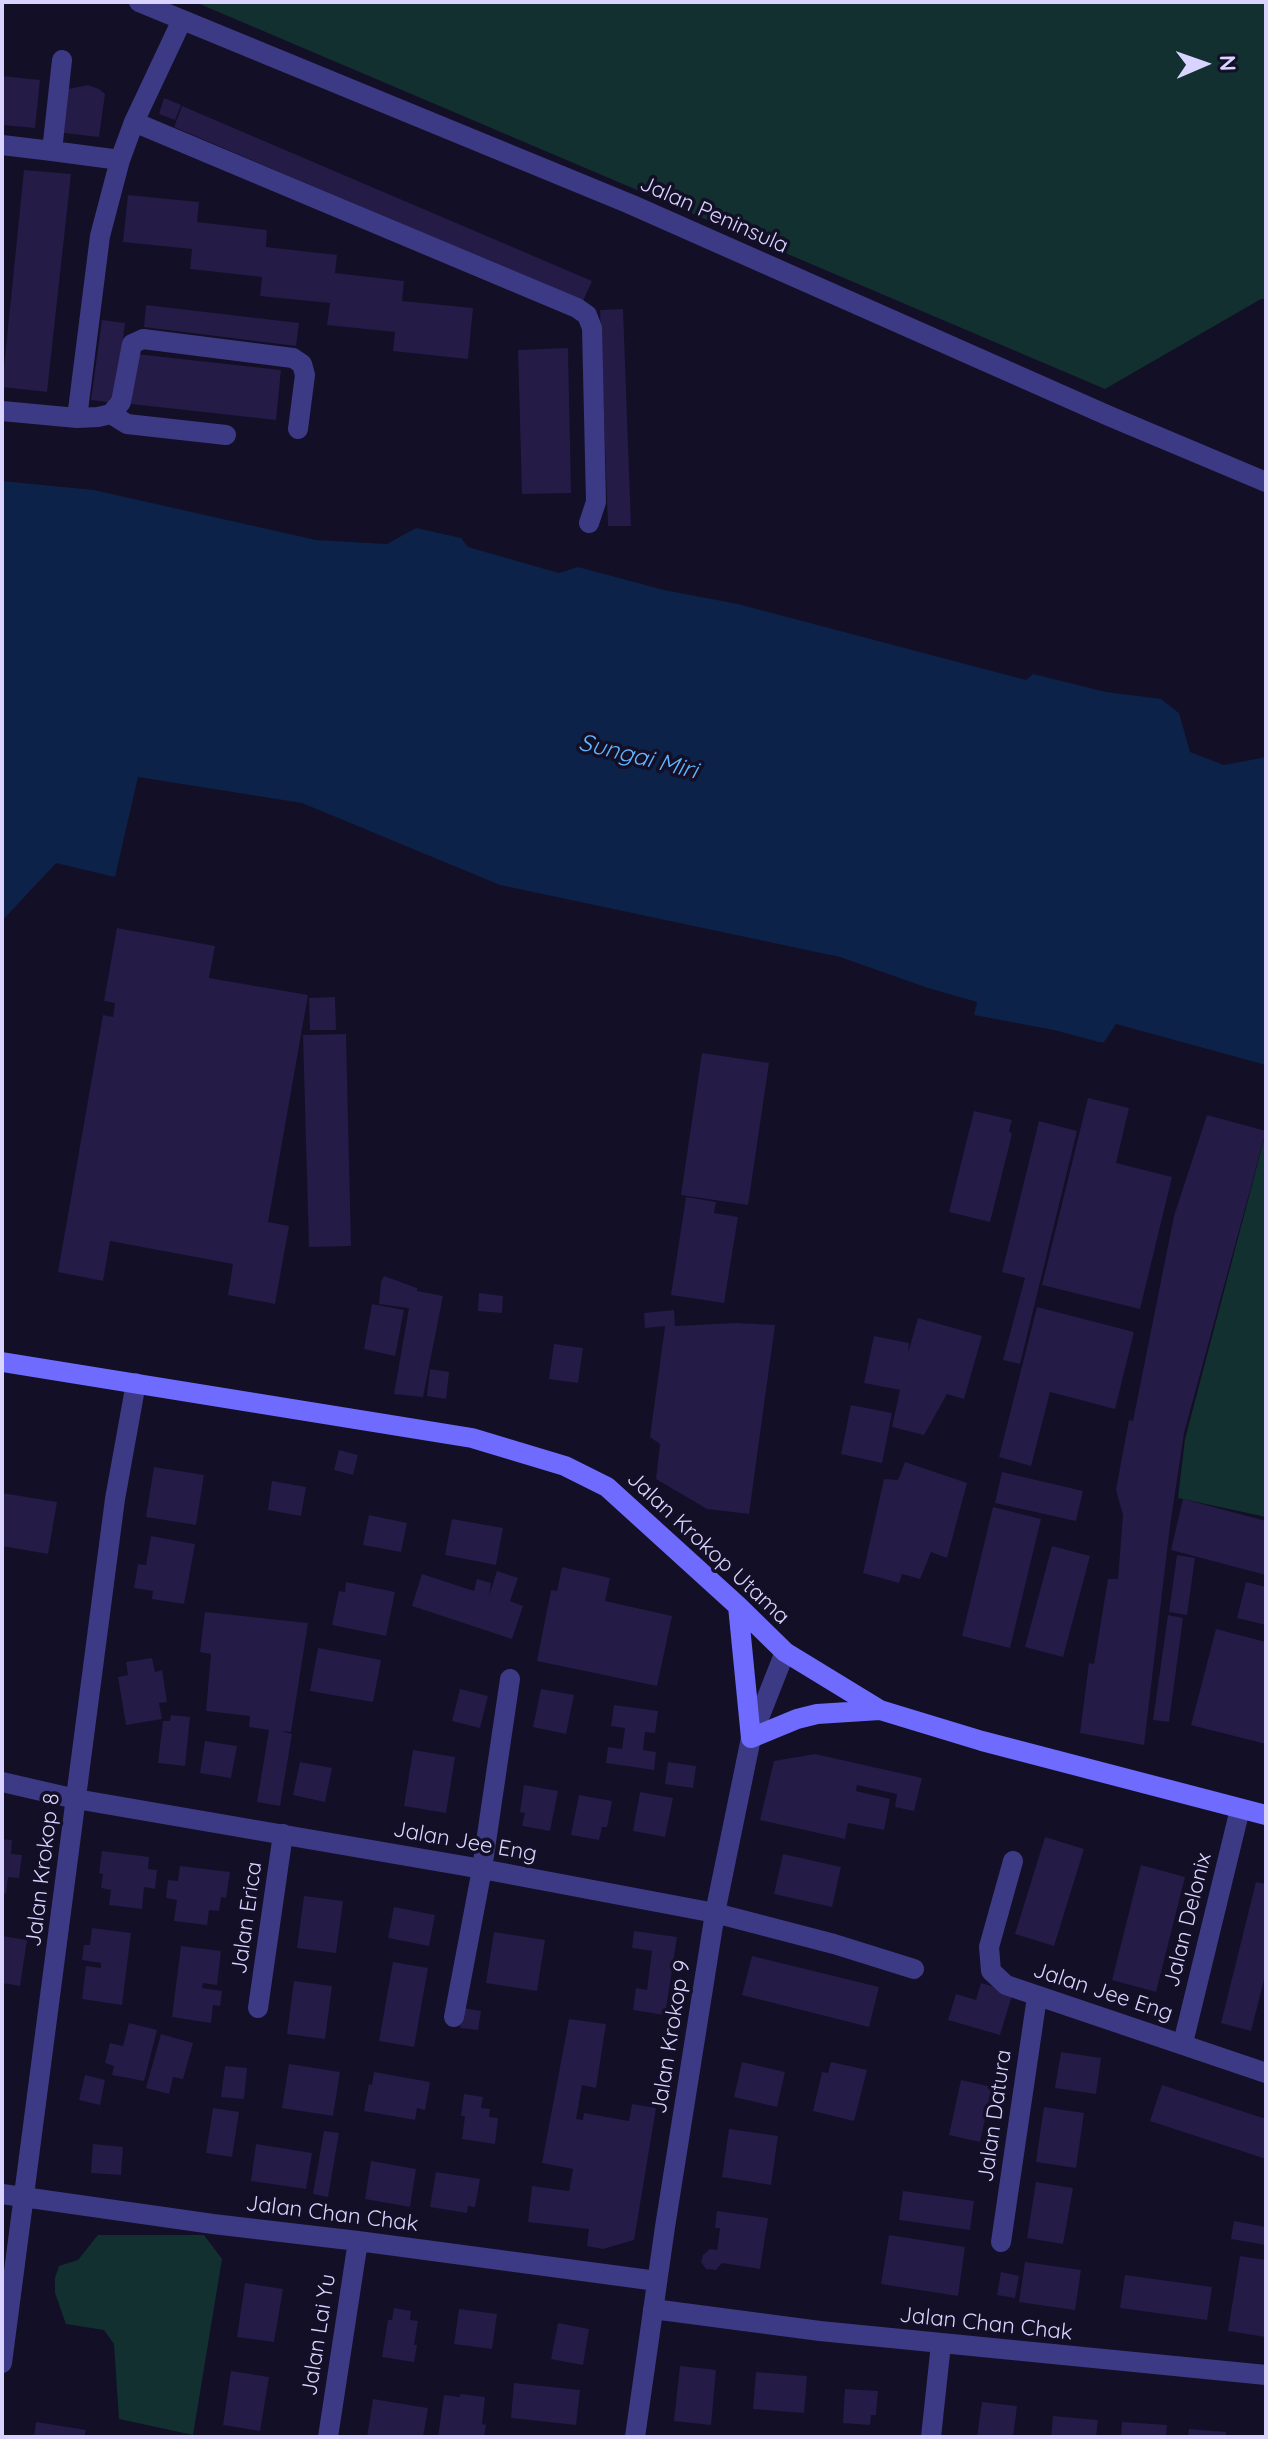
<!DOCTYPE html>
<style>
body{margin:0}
#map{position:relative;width:1268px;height:2439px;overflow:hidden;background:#130f26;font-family:Quicksand,sans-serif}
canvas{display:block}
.frame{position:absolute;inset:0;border:4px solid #d9d4ff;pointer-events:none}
.north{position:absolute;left:1164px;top:24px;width:80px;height:80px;-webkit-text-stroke:6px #130f26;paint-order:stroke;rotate:88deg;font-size:22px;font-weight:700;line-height:32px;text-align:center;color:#d9d4ff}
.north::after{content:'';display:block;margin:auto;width:28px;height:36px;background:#d9d4ff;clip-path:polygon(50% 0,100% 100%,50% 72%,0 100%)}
</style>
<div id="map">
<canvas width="1268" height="2439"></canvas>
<div class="frame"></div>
<div class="north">N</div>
</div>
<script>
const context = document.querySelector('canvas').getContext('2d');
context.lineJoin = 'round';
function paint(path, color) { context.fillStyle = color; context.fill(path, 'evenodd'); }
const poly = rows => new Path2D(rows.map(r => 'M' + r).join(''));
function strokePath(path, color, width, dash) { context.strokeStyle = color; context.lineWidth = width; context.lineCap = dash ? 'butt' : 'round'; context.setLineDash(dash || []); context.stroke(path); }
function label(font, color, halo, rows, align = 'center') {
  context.font = font + ' Quicksand,sans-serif'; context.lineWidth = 7; context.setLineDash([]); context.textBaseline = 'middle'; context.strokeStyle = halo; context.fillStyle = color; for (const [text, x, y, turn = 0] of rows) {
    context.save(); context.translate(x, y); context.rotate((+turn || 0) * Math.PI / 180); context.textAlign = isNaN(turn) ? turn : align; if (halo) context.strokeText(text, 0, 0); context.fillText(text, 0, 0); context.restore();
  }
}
paint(poly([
 [195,2,1266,2,1266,299,1261,299,1105,389],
 [1266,1132,1266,1517,1178,1498,1185,1439],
 [98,2235,204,2235,222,2259,193,2435,119,2419,114,2344,104,2330,66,2324,55,2293,55,2278,59,2266,78,2260]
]), '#12302f');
paint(poly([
 [2,481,94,490,316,540,387,544,416,528,461,538,468,547,559,573,578,567,664,590,738,604,1026,680,1033,674,1106,692,1161,699,1179,713,1190,752,1224,765,1266,757,1266,1065,1116,1024,1104,1042,1099,1042,1054,1030,974,1015,977,1002,928,988,840,957,500,885,302,803,138,777,115,877,56,863,2,921]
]), '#0c2248');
paint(poly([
 [2,76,40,80,35,128,2,125],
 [88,85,99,89,105,94,99,137,64,133,68,89],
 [164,98,181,105,175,120,159,114],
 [182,106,592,281,583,301,174,127],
 [24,170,71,174,47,392,2,387],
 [128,195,199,202,197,222,267,230,266,247,337,255,335,273,404,281,402,301,473,308,468,359,393,351,395,332,327,325,330,303,260,296,262,277,190,269,192,249,123,242],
 [146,305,299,323,296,346,144,327],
 [623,309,631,526,608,526,600,310],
 [102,320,125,323,115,403,91,400],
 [568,348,571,493,522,494,518,350],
 [136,354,281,370,276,420,131,404],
 [117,928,215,946,209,978,308,995,268,1222,289,1226,275,1304,228,1295,233,1264,110,1241,103,1281,58,1272,103,1015,113,1017,115,1003,104,1001],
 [335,997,336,1030,310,1030,309,998],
 [346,1034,351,1246,309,1247,303,1035],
 [702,1053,769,1063,748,1205,681,1195],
 [1088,1098,1129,1108,1116,1163,1172,1177,1140,1309,1042,1285],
 [974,1111,1012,1120,1009,1131,1012,1134,990,1222,949,1212],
 [1207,1115,1266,1131,1184,1433,1170,1526,1144,1745,1080,1733,1089,1663,1094,1664,1108,1579,1118,1579,1123,1515,1116,1490,1129,1420,1133,1421,1174,1216],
 [1039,1121,1077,1131,1020,1364,1003,1360,1025,1278,1002,1272],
 [686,1197,716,1202,714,1213,738,1217,724,1303,671,1295],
 [384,1276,417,1288,417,1291,443,1296,423,1397,394,1394,409,1308,379,1304,381,1282],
 [479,1293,503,1296,502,1313,478,1311],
 [372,1304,404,1310,395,1356,364,1349],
 [1037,1307,1134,1332,1115,1409,1050,1392,1031,1466,999,1457],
 [674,1310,675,1326,737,1323,775,1325,749,1514,707,1509,656,1479,660,1444,650,1437,665,1326,645,1328,644,1313],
 [918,1318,982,1336,964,1399,947,1394,924,1435,892,1427,900,1390,864,1383,874,1336,909,1343,908,1353],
 [554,1344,583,1348,578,1383,549,1379],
 [430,1369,449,1372,446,1399,427,1396],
 [851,1405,892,1413,882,1463,841,1454],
 [339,1450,358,1455,353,1475,334,1470],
 [905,1462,967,1483,947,1558,931,1552,920,1579,902,1574,899,1583,863,1573,884,1479,898,1480],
 [154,1467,204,1475,196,1525,146,1517],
 [1002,1472,1083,1491,1076,1521,995,1503],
 [272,1481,306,1487,301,1516,268,1510],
 [2,1493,57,1502,48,1554,2,1546],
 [1183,1499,1266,1521,1266,1575,1171,1550],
 [993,1507,1041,1519,1010,1648,962,1636],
 [369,1515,407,1523,401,1552,363,1545],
 [452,1519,503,1528,496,1565,445,1555],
 [151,1536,195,1544,184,1604,152,1599,153,1591,134,1588,138,1564,146,1565],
 [1052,1546,1090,1556,1063,1657,1025,1647],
 [1177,1555,1195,1558,1187,1615,1169,1612],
 [562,1567,610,1578,605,1601,672,1616,657,1686,537,1661,551,1590,557,1591],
 [497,1571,518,1578,510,1601,523,1606,512,1639,412,1606,422,1574,474,1591,477,1579,491,1583,489,1596],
 [346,1582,395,1592,386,1636,332,1625,339,1591,345,1592],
 [1246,1582,1266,1587,1266,1625,1237,1618],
 [205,1612,308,1623,291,1732,281,1731,292,1734,280,1806,257,1802,269,1730,249,1727,250,1716,206,1711,211,1654,200,1652],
 [1168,1615,1183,1618,1169,1722,1153,1720],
 [1216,1629,1266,1642,1266,1744,1191,1725],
 [318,1648,381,1660,373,1702,310,1691],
 [152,1658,155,1672,162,1670,167,1702,159,1703,162,1719,126,1725,118,1677,128,1675,126,1662],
 [460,1689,488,1696,480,1728,452,1721],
 [541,1689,574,1695,566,1734,533,1727],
 [614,1705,658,1711,655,1733,645,1732,643,1750,656,1752,654,1770,606,1763,608,1747,622,1749,625,1728,611,1726],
 [171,1715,190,1717,185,1766,158,1763,163,1721,170,1721],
 [205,1741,237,1746,231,1778,200,1773],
 [413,1750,455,1757,446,1813,404,1806],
 [815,1754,922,1778,914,1811,895,1807,897,1794,857,1785,856,1791,890,1799,884,1830,848,1823,845,1839,760,1820,774,1761],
 [300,1762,332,1768,325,1802,293,1795],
 [668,1762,696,1766,693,1788,665,1784],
 [524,1785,558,1791,550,1831,522,1826,525,1813,520,1812],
 [640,1792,673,1798,665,1837,633,1831],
 [579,1795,612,1801,607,1827,602,1827,599,1840,571,1835],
 [1045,1837,1084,1849,1054,1946,1015,1934],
 [2,1839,12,1840,11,1854,22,1855,19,1878,8,1877,6,1894,2,1893],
 [102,1851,149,1857,148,1869,157,1870,155,1889,144,1887,142,1909,109,1905,111,1890,101,1888,103,1874,99,1873],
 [783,1854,841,1867,832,1907,774,1894],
 [1141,1865,1185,1877,1156,1992,1112,1980],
 [180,1866,230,1872,226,1898,221,1897,219,1911,209,1910,207,1925,174,1921,177,1900,166,1898,168,1880,178,1881],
 [1256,1882,1266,1884,1266,1972,1251,2031,1221,2023],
 [304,1896,343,1901,336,1953,297,1948],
 [394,1907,435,1915,429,1946,388,1938],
 [92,1928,131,1933,122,2005,82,1999,86,1966,101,1968,101,1963,82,1960,84,1945,90,1945],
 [634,1931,677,1937,665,2015,633,2010,636,1988,647,1990,652,1951,632,1948],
 [494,1932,545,1940,537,1991,486,1983],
 [2,1936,27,1940,20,1986,2,1983],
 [181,1946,221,1951,217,1985,203,1983,202,1988,222,1991,220,2006,213,2005,211,2023,172,2017],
 [752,1956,879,1987,869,2027,742,1995],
 [393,1962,428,1968,414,2047,379,2041],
 [294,1981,332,1986,325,2039,287,2034],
 [981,1983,1013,1992,1000,2035,948,2020,956,1994,976,2000],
 [463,2008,481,2011,478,2030,460,2028],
 [569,2019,606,2024,596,2088,582,2085,576,2119,583,2120,584,2113,629,2121,632,2104,656,2108,634,2240,603,2249,587,2246,589,2229,528,2222,532,2186,569,2191,573,2169,542,2163],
 [129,2023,157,2030,144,2081,112,2075,114,2066,105,2063,110,2043,123,2046],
 [161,2034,193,2043,183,2079,173,2077,169,2094,146,2088],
 [1061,2052,1101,2058,1096,2094,1055,2088],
 [742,2062,785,2072,777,2107,734,2097],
 [831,2062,867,2070,854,2121,813,2111,822,2072,828,2073],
 [289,2064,340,2072,333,2116,282,2108],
 [225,2066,247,2068,244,2099,221,2097],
 [374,2072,430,2082,425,2110,417,2108,415,2120,364,2111,369,2084,372,2085],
 [85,2075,105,2080,100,2105,79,2100],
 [961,2080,992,2087,980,2142,949,2135],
 [1162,2085,1266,2119,1266,2159,1150,2121],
 [464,2094,483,2097,481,2108,490,2109,489,2117,498,2118,495,2144,462,2139,465,2116,461,2116],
 [1044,2107,1084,2113,1076,2168,1036,2162],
 [213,2108,239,2112,232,2157,206,2153],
 [729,2129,778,2136,771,2185,722,2177],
 [324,2131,339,2133,328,2197,313,2194],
 [93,2144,123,2147,121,2175,91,2173],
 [256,2144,312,2153,306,2189,251,2181],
 [371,2161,416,2169,410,2207,365,2199],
 [436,2172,480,2179,475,2207,468,2206,467,2213,430,2207],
 [1036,2182,1073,2188,1063,2244,1027,2238],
 [903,2191,974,2201,970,2230,899,2220],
 [717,2211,768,2218,760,2269,722,2263,716,2270,706,2269,701,2262,703,2255,710,2249,717,2250,720,2228,715,2228],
 [1234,2221,1266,2227,1266,2245,1231,2239],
 [889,2235,965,2247,958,2296,881,2284],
 [1240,2256,1266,2260,1266,2337,1228,2331],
 [1025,2262,1081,2270,1075,2310,1019,2302],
 [1001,2272,1019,2276,1015,2298,997,2295],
 [1125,2275,1212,2287,1207,2320,1120,2308],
 [245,2283,283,2289,274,2342,237,2337],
 [394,2308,411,2311,410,2320,418,2321,414,2345,417,2345,414,2362,382,2357,388,2320,392,2320],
 [459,2309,497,2314,492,2349,454,2344],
 [558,2323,589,2329,583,2365,551,2359],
 [680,2366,716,2370,711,2425,674,2421],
 [231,2371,269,2377,260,2431,223,2425],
 [756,2372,807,2376,804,2413,753,2409],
 [514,2383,580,2390,576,2425,511,2418],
 [845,2389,878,2391,876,2415,871,2415,870,2425,843,2423],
 [460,2394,485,2397,482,2424,486,2425,484,2437,438,2437,444,2395,460,2397],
 [373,2399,428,2408,423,2437,367,2437],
 [982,2402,1017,2406,1013,2437,977,2437],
 [1053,2416,1098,2420,1096,2437,1051,2437],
 [36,2422,86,2430,84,2437,34,2437],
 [1122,2422,1167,2425,1166,2437,1121,2437],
 [1189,2429,1226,2432,1226,2437,1188,2437]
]), '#241b47');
strokePath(poly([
 [139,2,630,204,1109,416,1266,482],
 [62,60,52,151,120,160],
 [134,122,577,308,587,315,592,328,596,502,589,523],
 [2,145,52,151],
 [2,411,77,418,100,236,120,160,134,122,182,20],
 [111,414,127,424,226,435],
 [77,418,98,417,111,414,121,402,132,344,143,339,293,358,302,364,305,375,298,429],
 [2,1782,76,1799,482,1869,715,1913,834,1944,914,1969],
 [1013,1861,989,1947,991,1971,1006,1985,1266,2073],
 [258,2008,283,1834],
 [454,2017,482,1869,510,1679],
 [1183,2043,1240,1809],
 [2,2194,213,2224,358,2241,657,2281],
 [1001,2242,1037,1997],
 [653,2309,820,2331,1266,2375],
 [2,2363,115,1499,136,1383],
 [328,2437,358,2241],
 [635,2437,665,2227,715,1913,751,1738,785,1652],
 [931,2437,941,2344]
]), '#3d3a85', 20);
strokePath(poly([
 [2,1362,472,1438,565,1466,607,1487,738,1606,785,1652,880,1710,982,1741,1266,1815],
 [738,1606,751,1738,797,1719,817,1714,880,1710]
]), '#6f6bff', 20);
label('22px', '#d9d4ff', '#130f26', [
 ["Jalan Peninsula",714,215,24],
 ["Jalan Krokop Utama",708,1548,43],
 ["Jalan Jee Eng",465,1842,10],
 ["Jalan Krokop 8",43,1870,-83],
 ["Jalan Erica",247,1918,-82],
 ["Jalan Delonix",1188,1920,-76],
 ["Jalan Jee Eng",1103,1992,18],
 ["Jalan Krokop 9",671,2037,-81],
 ["Jalan Datura",995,2116,-82],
 ["Jalan Chan Chak",332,2214,7],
 ["Jalan Chan Chak",986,2324,6],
 ["Jalan Lai Yu",319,2335,-81]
]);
label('italic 24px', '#62b6ff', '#130f26', [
 ["Sungai Miri",638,757,14]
]);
</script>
